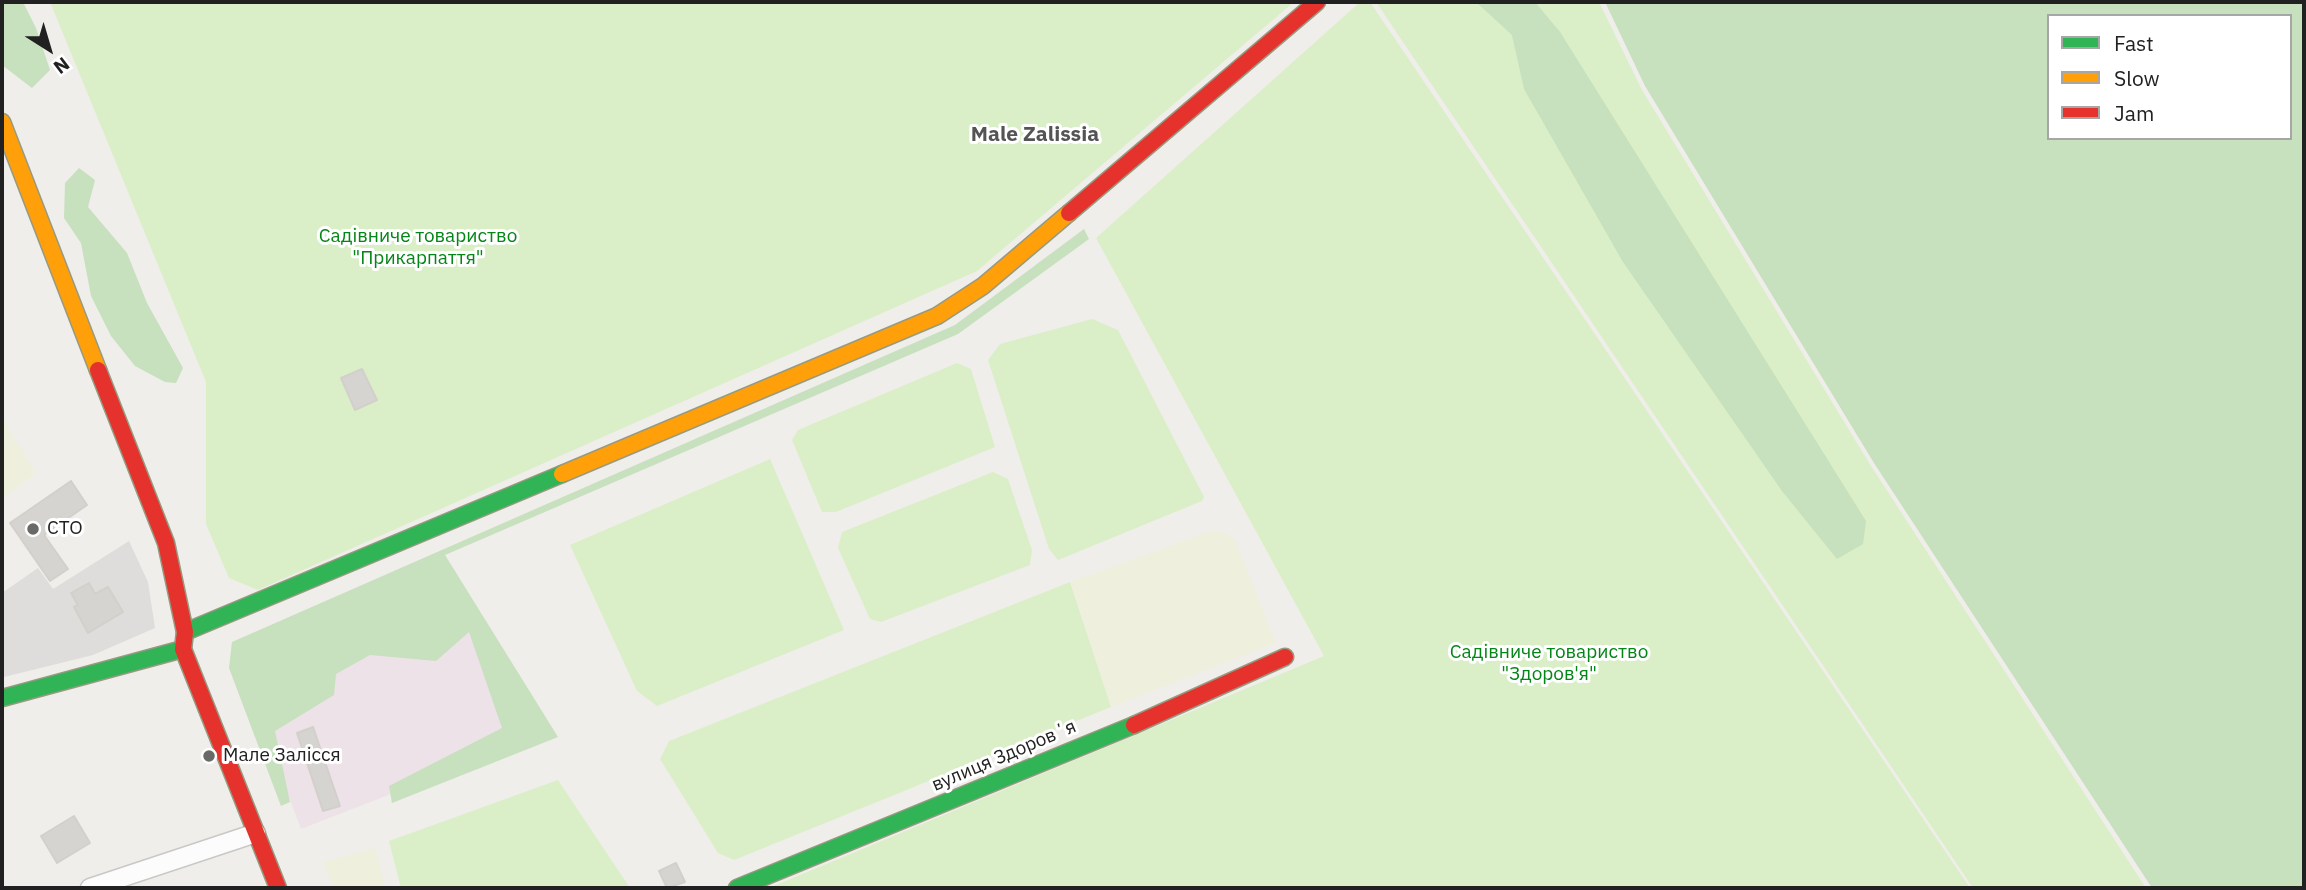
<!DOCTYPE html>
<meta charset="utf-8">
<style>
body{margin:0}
#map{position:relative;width:2306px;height:890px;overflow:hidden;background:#efeeea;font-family:"IBM Plex Sans",sans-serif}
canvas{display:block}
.frame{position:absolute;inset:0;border:4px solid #212121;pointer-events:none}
.legend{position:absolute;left:2047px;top:14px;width:245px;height:126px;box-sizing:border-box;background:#fff;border:2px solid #a6a6a6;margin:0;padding:9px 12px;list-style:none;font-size:21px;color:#212121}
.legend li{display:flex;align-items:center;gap:14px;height:35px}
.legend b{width:35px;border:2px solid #a6a6a6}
.north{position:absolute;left:14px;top:14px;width:70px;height:70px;-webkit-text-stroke:5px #fff;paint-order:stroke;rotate:143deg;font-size:19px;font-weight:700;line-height:28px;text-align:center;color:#212121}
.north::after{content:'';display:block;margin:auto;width:24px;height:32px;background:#212121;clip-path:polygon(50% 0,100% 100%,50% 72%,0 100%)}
</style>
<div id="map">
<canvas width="2306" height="890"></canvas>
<div class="frame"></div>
<ul class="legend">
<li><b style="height:9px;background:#30b455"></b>Fast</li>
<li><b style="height:9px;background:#ff9f0a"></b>Slow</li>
<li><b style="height:9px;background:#e5322d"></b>Jam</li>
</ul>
<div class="north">N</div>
</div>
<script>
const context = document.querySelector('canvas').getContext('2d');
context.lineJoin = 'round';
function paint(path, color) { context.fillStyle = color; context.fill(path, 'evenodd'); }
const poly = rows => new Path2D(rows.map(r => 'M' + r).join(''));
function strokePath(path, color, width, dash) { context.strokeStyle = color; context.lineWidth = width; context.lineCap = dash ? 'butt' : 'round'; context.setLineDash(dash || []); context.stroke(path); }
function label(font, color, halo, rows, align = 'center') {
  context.font = font + ' "IBM Plex Sans",sans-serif'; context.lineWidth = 6; context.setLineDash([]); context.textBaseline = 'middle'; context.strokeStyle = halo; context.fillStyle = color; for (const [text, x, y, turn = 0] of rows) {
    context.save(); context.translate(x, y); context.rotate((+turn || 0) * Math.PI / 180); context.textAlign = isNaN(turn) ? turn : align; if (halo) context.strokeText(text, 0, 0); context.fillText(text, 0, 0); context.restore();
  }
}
paint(poly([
 [129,541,148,582,155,628,93,655,4,677,2,673,2,593,38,568,53,589]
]), '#dedddb');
paint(poly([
 [442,557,540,736,301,829,233,647]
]), '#ede2e8');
paint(poly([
 [2,418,36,473,2,499],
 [1222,531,1235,539,1276,643,1111,707,1070,582,1208,532],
 [375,848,385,888,334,888,323,862]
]), '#eef0dd');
paint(poly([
 [50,2,1294,2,977,271,258,590,229,578,206,524,206,382],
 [1360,2,1370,2,1970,888,769,888,1324,656,1096,238],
 [1376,2,1599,2,1642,90,1871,466,2146,888,1973,888],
 [1092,319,1118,330,1204,497,1202,501,1058,560,1049,549,988,360,1000,344],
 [957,363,971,369,995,447,836,512,822,512,792,440,798,430],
 [770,459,844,630,657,706,637,691,570,545],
 [993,472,1008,479,1032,550,1030,565,881,622,870,619,838,548,842,532],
 [1070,582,1111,707,734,860,718,853,660,759,669,741],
 [558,780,630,888,401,888,389,841]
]), '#daefc7');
paint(poly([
 [2,2,23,2,36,28,50,70,32,88,2,65],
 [1476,2,1535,2,1560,32,1866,521,1863,544,1837,559,1782,491,1623,262,1524,89,1512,35],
 [1605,2,2304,2,2304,888,2152,888,1874,463,1645,86],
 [2049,16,2290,16,2290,138,2049,138],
 [79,168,95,180,88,207,127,253,147,303,183,368,176,383,165,382,135,366,111,336,91,296,81,243,64,218,65,183],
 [1084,229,1089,239,958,334,445,555,558,737,392,803,389,786,502,728,469,632,436,661,370,655,336,674,334,695,275,731,290,802,281,806,229,668,232,642,955,325]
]), '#c7e0bd');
const building = poly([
 [362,369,377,400,355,410,341,378,362,369],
 [71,481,87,505,44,535,68,569,50,581,10,523,71,481],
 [89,583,95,594,108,587,123,612,88,633,74,607,78,605,71,593,89,583],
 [313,727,340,806,323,811,297,733,313,727],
 [74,816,90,843,57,863,41,836,74,816],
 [676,863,685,882,667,888,659,871,676,863]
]);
paint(building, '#d6d4d1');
strokePath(building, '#d3d0cb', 2);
const street = poly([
 [90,888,256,833]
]);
const fast = poly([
 [185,632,562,474],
 [2,698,183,649],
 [737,888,1134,725]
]);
const slow = poly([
 [2,122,98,370],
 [562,474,937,316,983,286,1069,213]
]);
const jam = poly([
 [1069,213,1317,2],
 [98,370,166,543,185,632,183,649,278,888],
 [1134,725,1285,657]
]);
strokePath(street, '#c8c8c6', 21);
strokePath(fast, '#979a80', 19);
strokePath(slow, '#979a80', 19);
strokePath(jam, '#979a80', 19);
strokePath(street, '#fdfcfc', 18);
strokePath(fast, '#30b455', 16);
strokePath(slow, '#ff9f0a', 16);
strokePath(jam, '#e5322d', 16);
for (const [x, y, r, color] of [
 [33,529,7,"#696967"],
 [209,756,7,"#696967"]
]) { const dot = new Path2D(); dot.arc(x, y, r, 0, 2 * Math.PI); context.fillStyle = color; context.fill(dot); strokePath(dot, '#fff', 2.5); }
label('19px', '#048517', '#fff', [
 ["Садівниче товариство",418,237],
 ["\"Прикарпаття\"",418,259],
 ["Садівниче товариство",1549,653],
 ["\"Здоров'я\"",1549,675]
]);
label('19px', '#212121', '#fff', [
 ["СТО",47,529],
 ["Мале Залісся",223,756]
], 'left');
label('19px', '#212121', '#fff', [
 ["вулиця Здоровʼя",1004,756,-23]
]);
label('bold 21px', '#545454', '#fff', [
 ["Male Zalissia",1035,135]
]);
</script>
